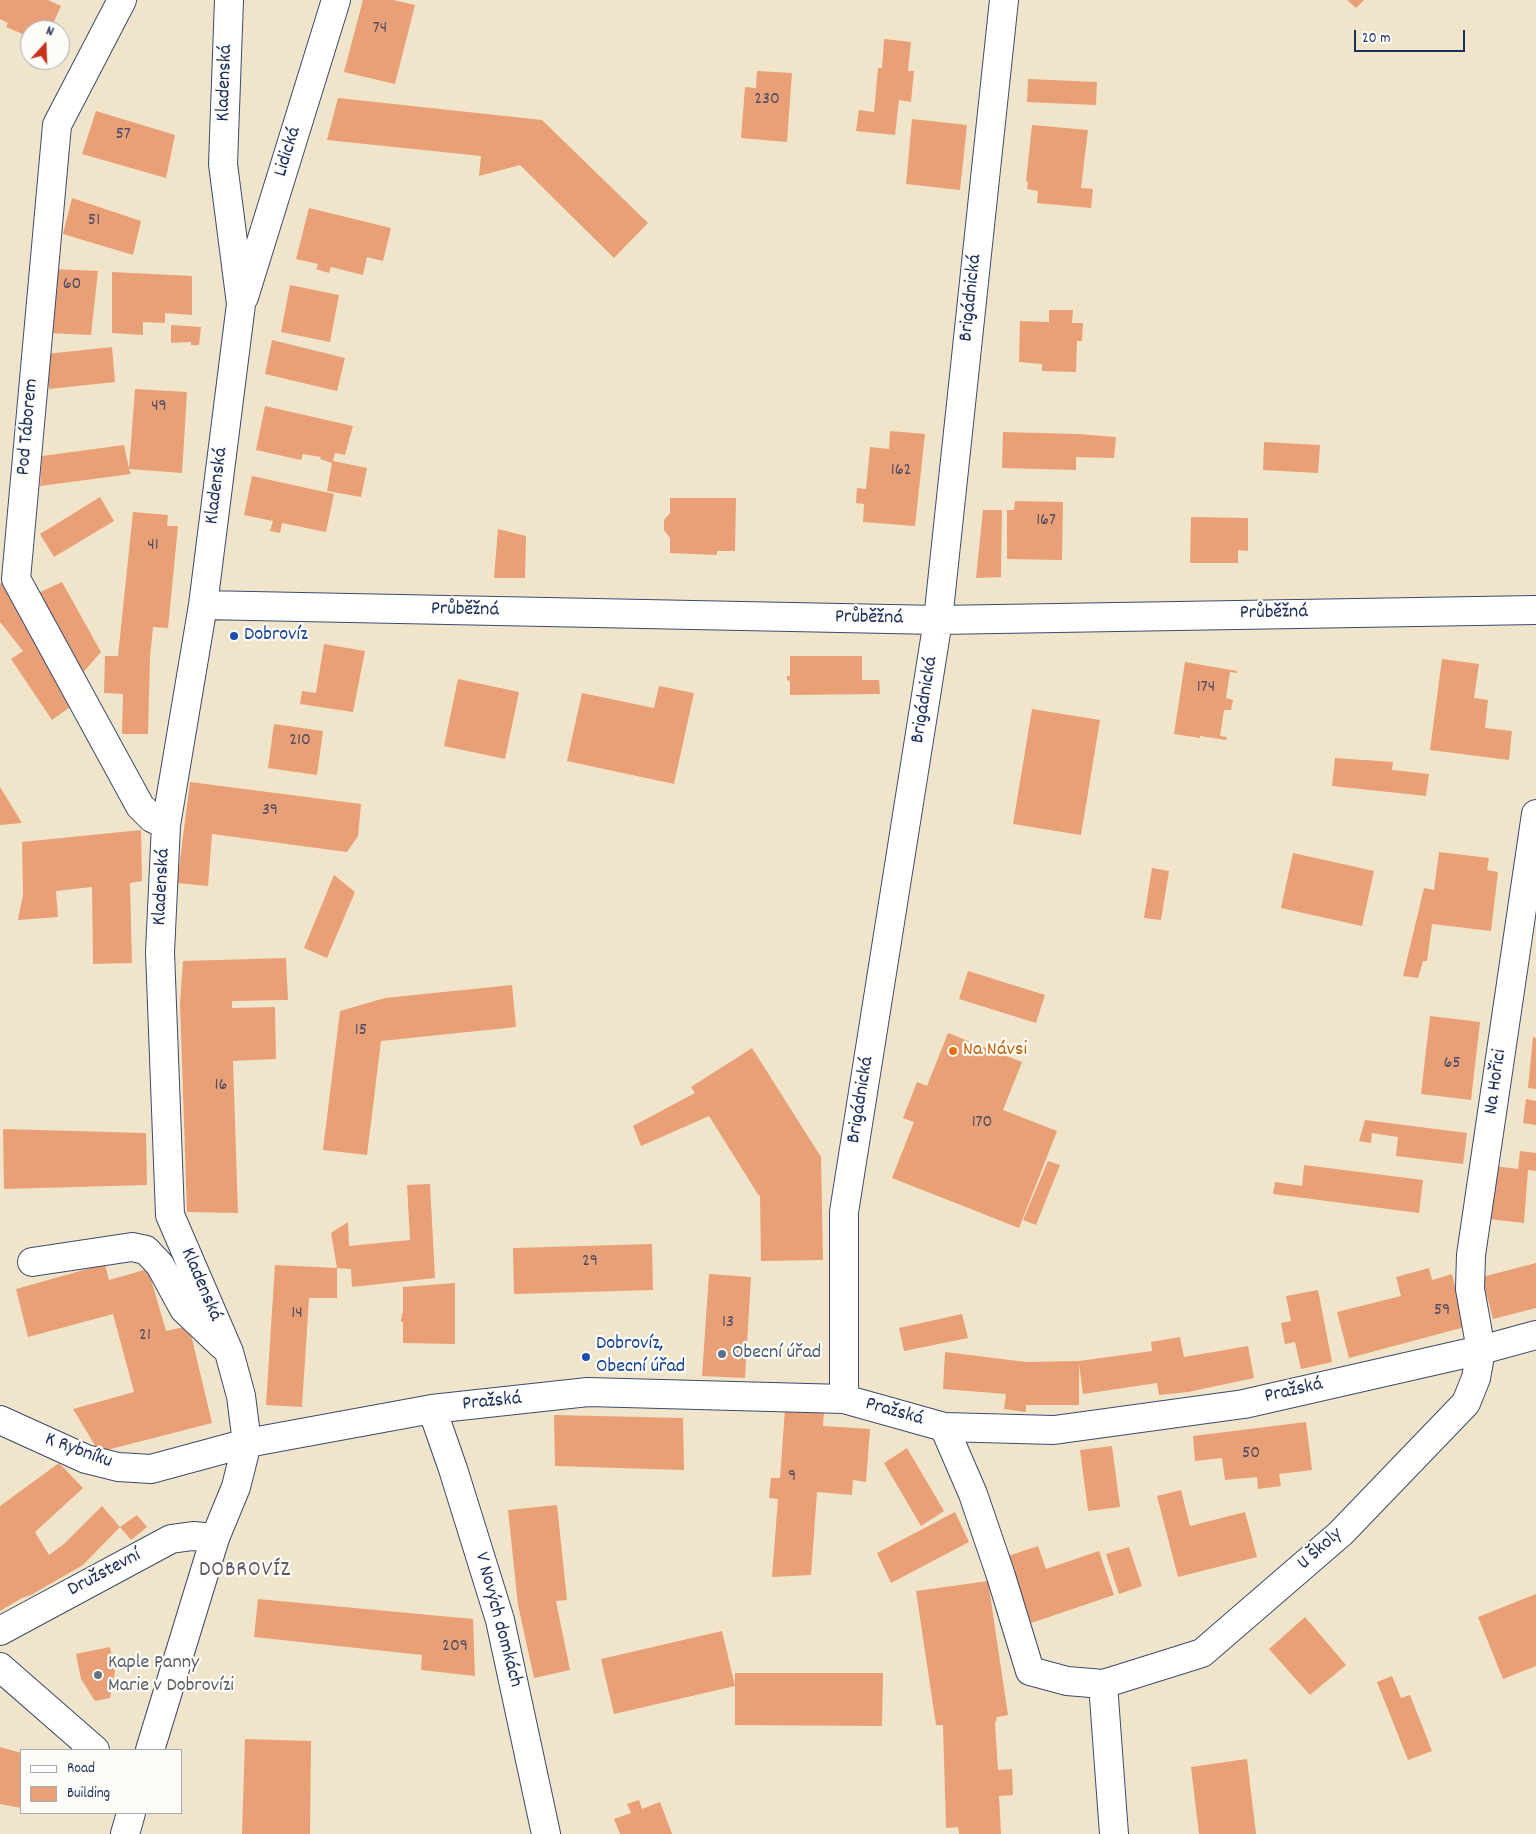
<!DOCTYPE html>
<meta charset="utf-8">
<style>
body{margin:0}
#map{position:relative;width:1536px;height:1834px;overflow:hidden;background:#f0e5ca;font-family:Dekko,sans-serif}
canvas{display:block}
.legend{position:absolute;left:20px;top:1749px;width:162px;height:65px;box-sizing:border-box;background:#fdfcf7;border:1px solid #a3aaba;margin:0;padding:6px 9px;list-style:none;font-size:15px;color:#1b2f5e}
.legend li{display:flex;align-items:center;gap:10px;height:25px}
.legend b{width:25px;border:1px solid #a3aaba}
.north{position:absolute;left:20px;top:20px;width:50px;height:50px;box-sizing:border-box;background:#fdfcf7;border:1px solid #a3aaba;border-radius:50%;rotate:20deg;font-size:14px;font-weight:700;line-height:20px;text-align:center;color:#1b2f5e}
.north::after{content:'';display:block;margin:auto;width:18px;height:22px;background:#c8321e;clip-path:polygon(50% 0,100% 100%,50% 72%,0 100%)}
.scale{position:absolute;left:1354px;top:30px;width:111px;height:22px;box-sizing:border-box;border:2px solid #1b2f5e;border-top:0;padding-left:6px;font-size:15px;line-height:18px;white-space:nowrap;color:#1b2f5e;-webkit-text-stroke:4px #fdfcf7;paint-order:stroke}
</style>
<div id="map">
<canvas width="1536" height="1834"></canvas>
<ul class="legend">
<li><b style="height:6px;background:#fff"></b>Road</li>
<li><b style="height:14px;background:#e9a076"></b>Building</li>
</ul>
<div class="north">N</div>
<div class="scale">20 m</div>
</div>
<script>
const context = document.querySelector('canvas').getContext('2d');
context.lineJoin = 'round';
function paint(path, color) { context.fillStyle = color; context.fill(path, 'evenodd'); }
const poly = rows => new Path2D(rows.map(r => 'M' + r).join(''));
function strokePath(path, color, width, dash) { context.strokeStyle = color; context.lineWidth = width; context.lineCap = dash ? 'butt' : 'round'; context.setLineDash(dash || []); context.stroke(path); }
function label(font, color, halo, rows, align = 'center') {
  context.font = font + ' Dekko,sans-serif'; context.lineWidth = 4.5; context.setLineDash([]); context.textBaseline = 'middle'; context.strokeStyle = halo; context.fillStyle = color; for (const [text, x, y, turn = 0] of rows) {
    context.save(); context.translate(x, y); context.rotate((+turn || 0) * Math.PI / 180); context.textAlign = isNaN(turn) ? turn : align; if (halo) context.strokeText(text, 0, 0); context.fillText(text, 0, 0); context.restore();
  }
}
paint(poly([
 [0,0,48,0,61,6,50,30,30,30,30,37,6,27,8,23,0,19],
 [363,0,393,0,415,5,395,84,344,72],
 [1347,0,1364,0,1356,8],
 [884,39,911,42,908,71,914,71,911,102,899,100,895,135,856,131,859,110,874,112,878,68,882,68],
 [757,71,792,73,787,142,741,138,745,87,756,88],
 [1028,79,1097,82,1096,105,1027,102],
 [338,98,542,120,648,223,614,258,520,165,479,176,481,156,327,140],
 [96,111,175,135,166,178,82,154],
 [912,119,967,125,960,190,906,184],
 [1032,125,1088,130,1081,188,1093,189,1091,208,1037,203,1038,191,1027,189,1028,182,1026,181],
 [72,198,141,221,133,255,63,234],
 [309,208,391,228,383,261,367,257,363,275,331,267,329,273,316,269,318,264,296,259],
 [54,269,98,271,91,335,47,333],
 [112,272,192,276,192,315,165,313,165,323,143,322,143,335,112,333],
 [290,285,339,295,330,342,281,332],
 [1049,310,1073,310,1072,323,1083,323,1082,341,1077,341,1076,372,1042,371,1042,364,1019,362,1020,321,1049,322],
 [171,325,201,327,199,345,191,345,191,342,171,343],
 [272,340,345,358,337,391,265,374],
 [112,347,115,382,49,389,46,354],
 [135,389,187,392,182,473,129,469,131,474,40,486,42,456,124,445,129,469],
 [265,406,353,426,345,455,335,453,333,461,367,468,361,497,327,491,332,463,320,459,321,457,303,454,301,460,256,450],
 [890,431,925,434,915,526,863,522,864,504,856,503,857,488,866,489,870,447,889,449],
 [1003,432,1077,434,1116,437,1114,458,1076,457,1076,470,1002,468],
 [1264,442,1320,445,1318,473,1263,470],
 [252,476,334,494,326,532,282,523,280,533,270,531,273,521,244,515],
 [100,497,114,521,54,557,40,534],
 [670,498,736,498,735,551,717,551,717,555,670,553,670,538,664,530,664,520,670,513],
 [1015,501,1063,502,1062,560,1007,559,1007,510,1014,510],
 [983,510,1002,510,1001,577,976,578],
 [133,512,168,515,167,526,178,526,168,628,153,627,150,657,148,734,122,734,123,694,104,693,105,656,118,656],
 [1191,517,1248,518,1248,551,1238,550,1238,563,1190,563],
 [498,529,526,536,525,578,494,578],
 [6,580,80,700,52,720,11,659,23,651,0,622,0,584],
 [62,582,101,652,80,676,34,595],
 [324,644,365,651,353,712,300,704,302,691,316,693],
 [790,656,862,656,862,680,879,680,880,694,790,695,790,681,787,680,787,676,790,676],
 [1442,659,1479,664,1474,698,1488,700,1485,728,1512,731,1509,760,1430,750],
 [1185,662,1237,671,1237,673,1230,672,1226,698,1233,700,1231,710,1224,710,1220,736,1227,737,1226,740,1200,736,1200,738,1174,734],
 [458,679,519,692,505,759,444,746],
 [659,686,694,693,674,784,567,761,582,693,654,708],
 [1032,709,1100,720,1081,835,1013,824],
 [274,724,323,731,317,775,268,768],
 [1335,758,1393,762,1392,770,1429,774,1426,796,1332,786],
 [190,782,361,804,358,836,347,852,212,834,208,886,177,883],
 [0,787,22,823,0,825],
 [141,830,142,881,130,883,132,963,93,964,92,887,56,891,58,917,18,920,23,894,22,842],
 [1439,852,1489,858,1487,870,1498,872,1491,931,1432,924,1427,961,1423,961,1418,978,1403,976,1424,888,1434,890],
 [1293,853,1374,871,1362,926,1281,908],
 [1152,868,1169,871,1161,920,1144,918],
 [334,875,355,892,327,958,304,948],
 [286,958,288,1000,232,1001,232,1008,275,1007,276,1059,233,1061,238,1213,187,1212,180,1003,183,961],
 [968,971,1045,995,1036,1023,959,999],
 [512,985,516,1027,381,1041,367,1155,323,1150,340,1011,385,998],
 [1430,1016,1480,1022,1471,1100,1421,1094],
 [948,1033,1022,1062,1003,1110,1057,1131,1019,1228,892,1178,914,1122,903,1118,917,1082,927,1086],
 [1533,1037,1536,1038,1536,1089,1528,1088],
 [752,1048,821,1157,823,1260,761,1261,760,1195,759,1196,709,1116,641,1146,633,1126,695,1093,691,1087],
 [1526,1099,1536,1101,1536,1125,1523,1123],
 [1365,1120,1467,1133,1463,1164,1396,1156,1398,1137,1372,1133,1371,1143,1359,1141],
 [3,1129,146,1133,147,1185,4,1189],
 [1520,1151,1536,1153,1536,1171,1528,1170,1524,1223,1488,1219,1494,1166,1518,1169],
 [1048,1161,1060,1165,1036,1225,1023,1220],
 [1304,1165,1423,1180,1419,1213,1273,1194,1275,1182,1302,1186],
 [430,1184,435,1278,352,1287,351,1269,337,1268,337,1298,309,1298,302,1407,266,1405,275,1265,337,1268,331,1233,348,1222,349,1246,410,1240,407,1185],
 [652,1244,653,1290,514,1294,513,1248],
 [1536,1263,1536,1308,1493,1319,1482,1277],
 [105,1264,109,1280,148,1269,166,1331,189,1326,212,1423,99,1452,73,1409,134,1392,113,1314,28,1337,16,1289],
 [1429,1268,1432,1280,1452,1274,1465,1327,1349,1358,1337,1312,1401,1296,1396,1277],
 [709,1274,751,1277,745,1378,702,1376],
 [455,1283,455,1344,403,1343,403,1322,401,1322,402,1313,403,1313,403,1287],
 [1318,1290,1332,1362,1301,1369,1295,1342,1285,1344,1281,1323,1291,1321,1286,1296],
 [962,1314,968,1338,904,1351,899,1328],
 [1180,1337,1184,1357,1248,1346,1254,1378,1188,1392,1159,1395,1157,1383,1083,1394,1079,1364,1079,1405,1026,1405,1026,1412,1004,1409,1006,1394,943,1389,945,1352,1026,1362,1079,1361,1152,1351,1151,1342],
 [785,1409,824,1411,823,1426,870,1429,866,1482,853,1480,852,1495,817,1492,811,1575,772,1577,778,1499,769,1498,771,1478,780,1478],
 [554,1415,683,1418,684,1470,555,1466],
 [1306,1422,1312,1470,1279,1474,1281,1486,1258,1489,1257,1477,1225,1480,1222,1458,1195,1461,1193,1436],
 [1112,1446,1120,1507,1088,1511,1080,1450],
 [907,1448,944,1511,921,1526,884,1463],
 [59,1463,83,1488,35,1532,49,1555,64,1544,102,1506,120,1527,137,1515,147,1527,131,1540,120,1527,83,1565,31,1595,22,1598,0,1611,0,1506],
 [1181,1490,1190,1526,1245,1512,1257,1557,1178,1577,1157,1496],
 [557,1505,567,1600,556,1601,570,1670,534,1678,518,1605,508,1510],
 [955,1512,969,1542,891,1583,877,1553],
 [1038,1546,1046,1569,1099,1551,1114,1595,1031,1623,1008,1556],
 [1129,1547,1142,1586,1119,1594,1106,1554],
 [988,1581,1008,1715,997,1717,995,1724,998,1770,1012,1769,1013,1795,999,1796,1001,1834,959,1834,958,1827,946,1828,943,1725,936,1725,916,1591],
 [1536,1594,1536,1666,1503,1679,1478,1617],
 [258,1599,473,1619,475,1676,421,1670,422,1655,254,1637],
 [1305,1617,1346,1665,1310,1695,1269,1649],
 [722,1631,735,1686,735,1673,883,1673,882,1726,735,1725,735,1686,614,1714,601,1659],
 [110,1647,115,1671,110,1698,95,1701,81,1679,76,1654],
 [1392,1676,1401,1698,1410,1695,1432,1751,1408,1760,1377,1682],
 [245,1739,311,1741,310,1834,242,1834],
 [0,1747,21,1753,21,1808,0,1804],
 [1247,1759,1256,1834,1199,1834,1191,1767],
 [639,1800,642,1809,660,1802,672,1834,620,1834,614,1819,631,1813,627,1804]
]), '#e9a076');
const minor = poly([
 [122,0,57,125,16,579,140,806,152,818,166,825],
 [244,297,336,0],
 [203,605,938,620,1536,610],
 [32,1262,132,1247,146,1250,160,1265,184,1309,222,1345],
 [844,1399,844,1212,938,620,1004,0],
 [432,1409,453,1469,500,1620,546,1834],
 [0,1420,86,1459,118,1467,151,1469,247,1443,432,1409,588,1392,844,1399,944,1427,1054,1430,1244,1404,1481,1350,1536,1335],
 [944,1427,973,1494,1001,1576,1030,1671,1067,1681,1103,1684,1202,1653,1341,1533,1466,1403,1476,1378,1481,1350,1470,1289,1471,1255,1536,814],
 [0,1631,171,1539,193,1536,215,1538],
 [0,1667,95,1750],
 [1103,1684,1114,1834],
 [150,1750,215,1538,236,1487,247,1443,241,1396,229,1352,170,1215,160,952,166,825,203,605,241,304,223,164,229,0],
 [125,1834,131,1813]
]);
strokePath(minor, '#3b4a6e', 30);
strokePath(minor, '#fff', 28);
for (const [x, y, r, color] of [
 [234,636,5,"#1a4fb4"],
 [953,1051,5,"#e8710a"],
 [722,1354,5,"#5c6f8a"],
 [586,1357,5,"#1a4fb4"],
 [98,1675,5,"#6b7280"]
]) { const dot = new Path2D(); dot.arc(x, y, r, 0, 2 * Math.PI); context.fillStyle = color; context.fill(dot); strokePath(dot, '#fdfcf7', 2); }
label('18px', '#4e4b64', null, [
 ["74",380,30],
 ["230",767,101],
 ["57",123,136],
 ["51",94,222],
 ["60",72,286],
 ["49",159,408],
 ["162",901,472],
 ["167",1046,522],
 ["41",153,547],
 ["174",1206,689],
 ["210",300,742],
 ["39",270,812],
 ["15",361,1032],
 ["65",1452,1065],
 ["16",221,1087],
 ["170",982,1124],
 ["29",590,1263],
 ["59",1442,1312],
 ["14",297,1315],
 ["13",728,1324],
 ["21",145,1337],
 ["50",1251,1455],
 ["9",792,1478],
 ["209",455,1648]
]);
label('20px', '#1b2f5e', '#fdfcf7', [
 ["Kladenská",226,83,-88],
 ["Lidická",289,152,-73],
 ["Brigádnická",972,298,-84],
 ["Pod Táborem",29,427,-85],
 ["Kladenská",218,486,-83],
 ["Průběžná",465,611,1],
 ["Průběžná",1274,614,-1],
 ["Průběžná",869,619,1],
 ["Brigádnická",926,700,-81],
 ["Kladenská",163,887,-87],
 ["Na Hořici",1497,1082,-82],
 ["Brigádnická",862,1100,-81],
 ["Kladenská",200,1285,67],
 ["Pražská",1294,1392,-13],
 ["Pražská",492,1403,-6],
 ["Pražská",894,1413,16],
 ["K Rybníku",78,1452,20],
 ["U Školy",1321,1550,-42],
 ["Družstevní",105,1574,-28],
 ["V Nových domkách",497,1620,75]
]);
label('20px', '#164399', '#fdfcf7', [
 ["Dobrovíz",244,636],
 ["Dobrovíz,",596,1345],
 ["Obecní úřad",596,1368]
], 'left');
label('20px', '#c56008', '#fdfcf7', [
 ["Na Návsi",963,1051]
], 'left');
label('20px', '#4e5e75', '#fdfcf7', [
 ["Obecní úřad",732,1354]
], 'left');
label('20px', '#5b616d', '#fdfcf7', [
 ["Kaple Panny",108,1664],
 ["Marie v Dobrovízi",108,1687]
], 'left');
context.letterSpacing = '1px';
label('22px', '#635766', '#fdfcf7', [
 ["DOBROVÍZ",245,1572]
]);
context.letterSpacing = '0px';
</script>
